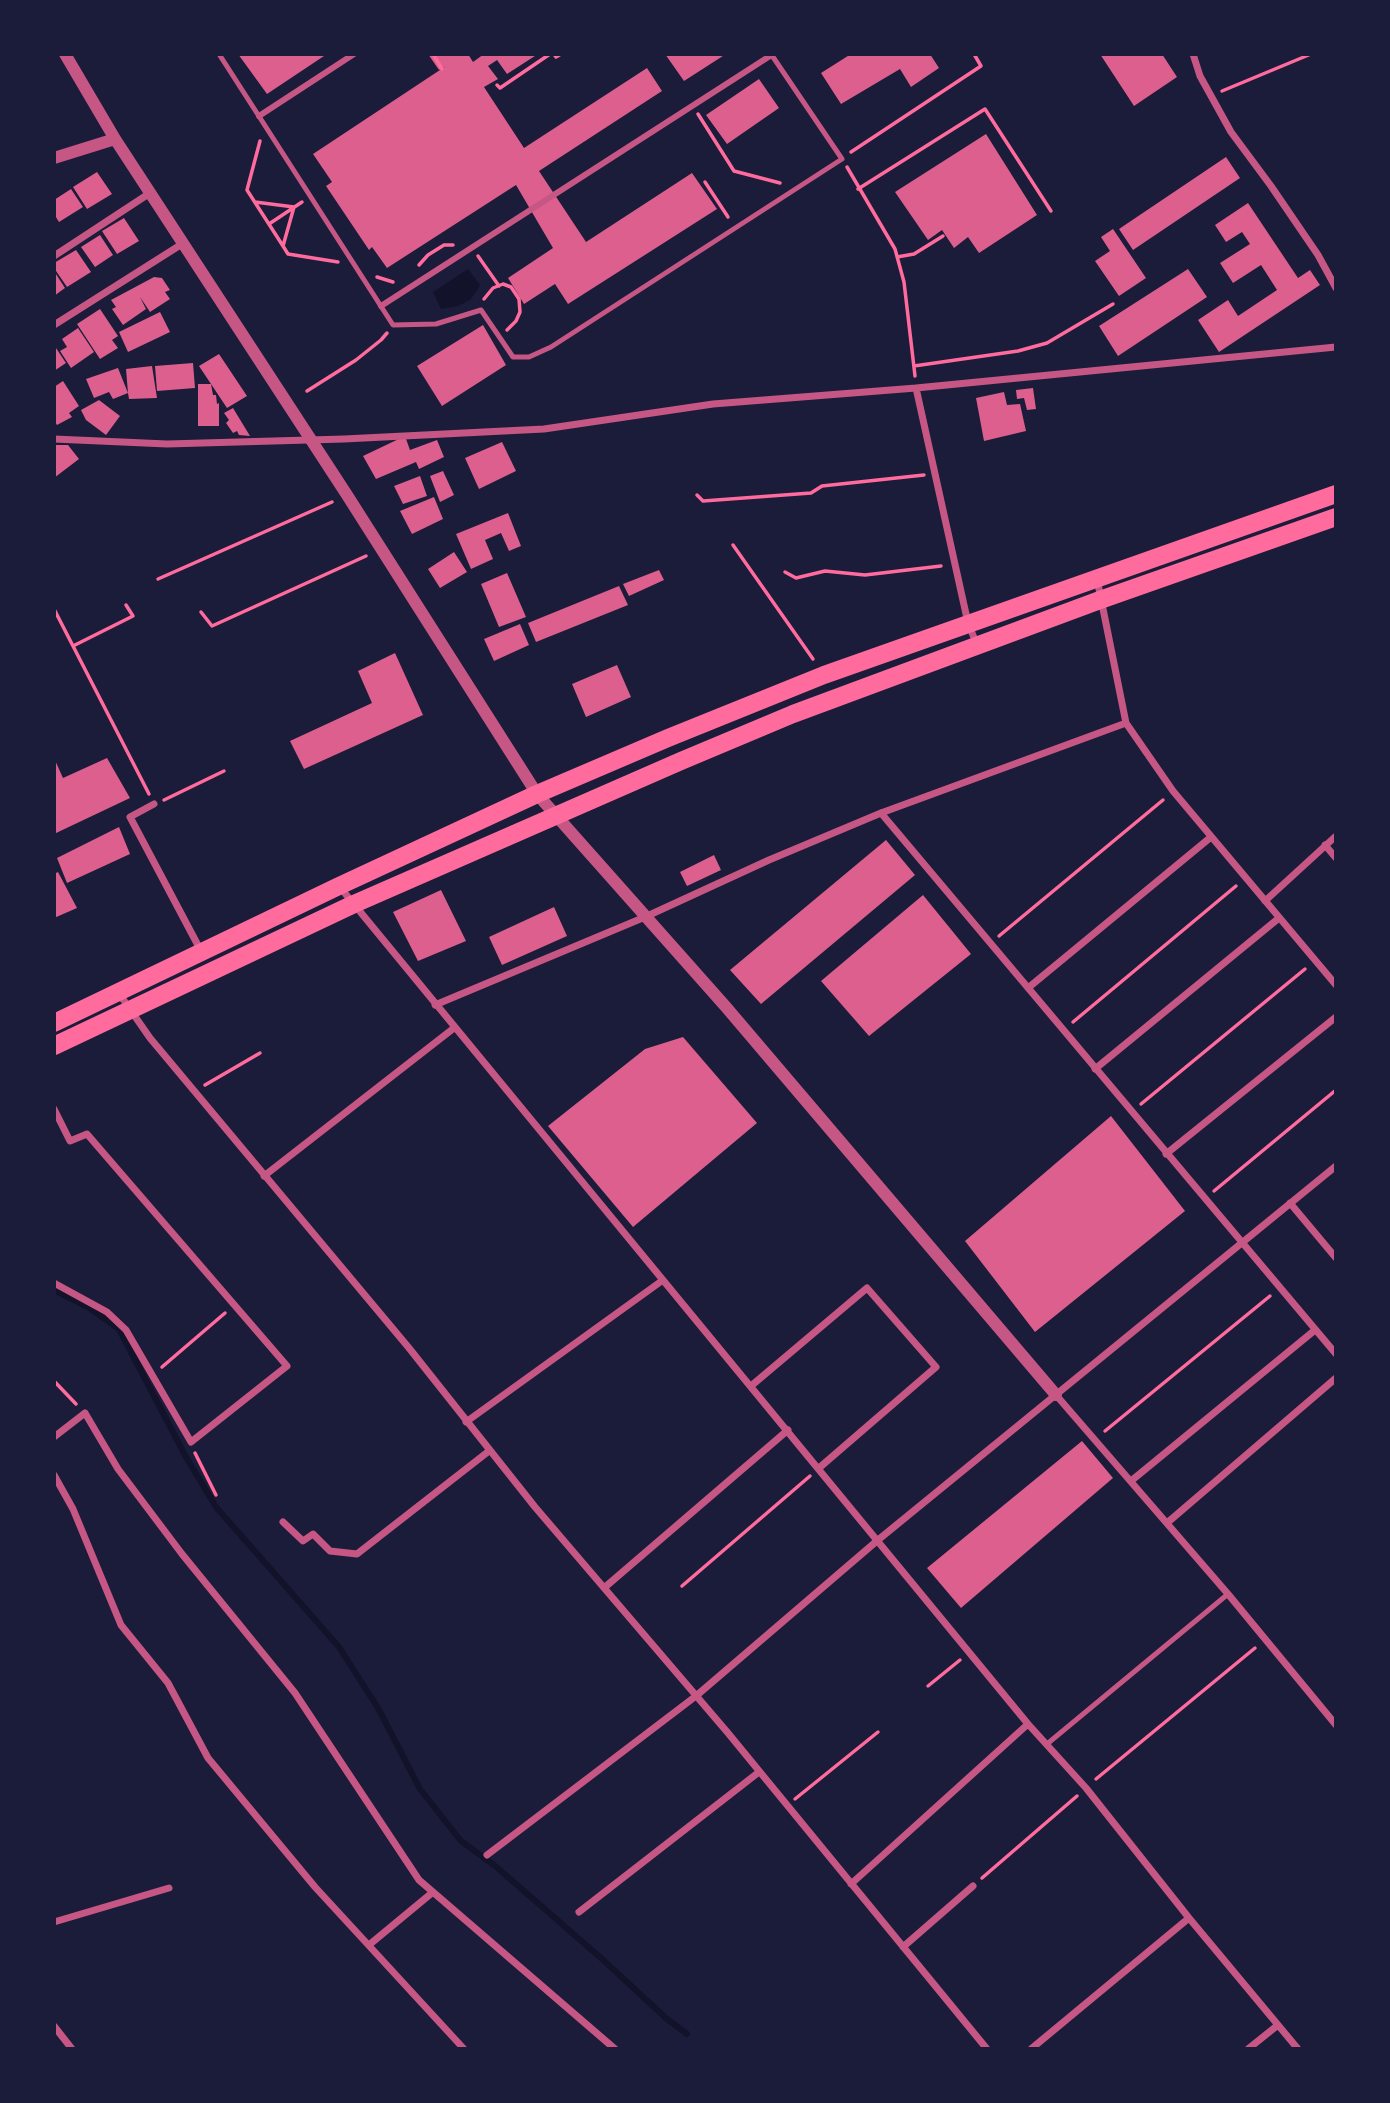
<!DOCTYPE html>
<style>
body{margin:0}
#map{position:relative;width:1390px;height:2103px;overflow:hidden;background:#1b1b3a;font-family:"Roboto Condensed",sans-serif}
canvas{display:block}
.frame{position:absolute;inset:0;border:56px solid #1b1b3a;pointer-events:none}
</style>
<div id="map">
<canvas width="1390" height="2103"></canvas>
<div class="frame"></div>
</div>
<script>
const context = document.querySelector('canvas').getContext('2d');
context.lineJoin = 'round';
function paint(path, color) { context.fillStyle = color; context.fill(path, 'evenodd'); }
const poly = rows => new Path2D(rows.map(r => 'M' + r).join(''));
function strokePath(path, color, width, dash) { context.strokeStyle = color; context.lineWidth = width; context.lineCap = dash ? 'butt' : 'round'; context.setLineDash(dash || []); context.stroke(path); }
paint(poly([
 [468,269,480,285,476,292,470,300,458,306,441,309,433,292]
]), '#12122b');
strokePath(poly([
 [54,1290,88,1307,119,1329,186,1457,216,1507,339,1647,378,1708,420,1789,461,1841,494,1865,601,1958,667,2019,687,2034]
]), '#12122b', 6);
paint(poly([
 [238,54,327,54,267,94],
 [428,54,468,54,473,62,484,54,538,54,507,74,497,60,488,66,498,79,484,87,524,148,647,68,662,91,539,171,586,242,692,173,717,209,568,304,555,284,524,304,508,278,553,248,516,185,387,268,372,247,369,250,326,186,332,182,313,154,446,66,439,70],
 [665,54,726,54,684,81],
 [851,54,930,54,939,68,911,87,900,69,841,104,821,73],
 [1100,54,1162,54,1177,77,1134,106],
 [759,79,779,108,727,144,706,115],
 [986,134,1037,215,979,253,968,237,954,248,942,230,928,240,895,192],
 [1226,157,1240,178,1133,250,1119,229],
 [97,172,112,194,87,209,73,187],
 [71,189,83,207,59,222,54,214,54,200],
 [1248,203,1298,278,1310,270,1320,285,1219,352,1198,320,1228,300,1238,316,1277,290,1261,265,1233,283,1220,263,1250,244,1242,232,1226,242,1215,225],
 [124,218,139,241,117,254,102,231],
 [1113,229,1146,278,1119,296,1095,261,1110,251,1101,237],
 [100,235,113,255,95,267,81,247],
 [76,250,91,272,67,287,54,268,54,263],
 [1188,269,1207,297,1118,356,1099,326],
 [54,271,65,288,54,296],
 [154,277,162,278,170,290,165,292,170,299,150,312,140,297,146,309,123,325,112,309,116,307,111,300],
 [100,309,118,336,112,340,118,348,100,359,77,324],
 [160,312,170,332,128,352,119,332],
 [483,325,506,365,442,406,417,366],
 [78,328,94,352,71,368,60,351,67,347,62,339],
 [54,345,66,363,54,371],
 [219,354,247,396,227,408,199,366],
 [193,363,195,388,157,391,155,366],
 [152,366,157,398,129,399,128,393,113,399,109,392,94,398,86,379,118,368,128,393,126,369],
 [63,381,79,406,69,413,72,417,57,425,54,421,54,387],
 [198,384,211,384,213,395,216,395,217,404,219,403,219,426,198,426],
 [1033,388,1036,409,1027,410,1024,398,1017,399,1016,390],
 [1004,392,1007,405,1020,404,1026,431,984,441,976,398],
 [99,400,120,416,106,435,86,420,81,410],
 [233,408,250,436,239,435,237,431,233,433,226,423,229,420,224,413],
 [405,436,410,450,437,440,444,457,419,469,416,462,376,479,363,456],
 [502,442,516,471,479,489,465,458],
 [54,445,68,445,79,459,54,478],
 [443,471,454,495,440,502,430,476],
 [420,476,427,496,403,504,394,486],
 [434,497,443,519,412,534,400,511],
 [508,513,521,546,509,551,501,533,485,540,493,559,471,569,456,534],
 [454,552,467,572,440,588,428,569],
 [659,570,664,580,629,596,623,584],
 [507,573,526,617,499,627,481,584],
 [619,586,628,605,536,642,528,623],
 [520,624,529,645,494,661,484,639],
 [395,653,423,715,304,769,290,741,372,703,358,671],
 [617,665,631,697,586,717,572,684],
 [54,758,63,778,107,758,130,798,54,834],
 [119,827,130,854,67,883,57,858],
 [886,840,915,875,761,1004,730,970],
 [714,855,721,870,687,886,680,872],
 [58,872,77,908,54,918,54,874],
 [441,890,466,941,418,961,393,912],
 [923,895,971,954,869,1036,821,981],
 [554,907,567,936,502,965,489,937],
 [683,1037,757,1123,633,1227,548,1126,645,1049],
 [1111,1116,1185,1211,1035,1332,965,1241],
 [1082,1441,1113,1478,961,1608,927,1568]
]), '#dd5f8e');
strokePath(poly([
 [433,54,442,69],
 [554,54,556,57,561,54],
 [497,85,500,88,550,54],
 [1222,91,1311,54],
 [698,114,734,171,780,183],
 [260,141,247,190,283,246,288,254,338,262],
 [851,152,981,66,974,54],
 [847,167,895,249,904,282,915,376],
 [705,182,728,217],
 [858,189,985,109,1051,211],
 [255,202,294,207,283,246],
 [269,224,302,202],
 [478,256,499,286],
 [897,257,914,254,943,236],
 [419,265,428,255,444,245,453,245],
 [377,277,393,282],
 [484,299,493,288,503,284,511,287,519,299,520,312,516,321,507,330],
 [914,366,1018,351,1047,343,1113,304],
 [307,391,356,360,381,340,387,333],
 [697,495,703,501,811,493,822,486,924,475],
 [733,545,813,659],
 [785,572,796,578,825,571,865,575,941,566],
 [158,579,332,502],
 [54,609,149,794],
 [201,612,212,626,366,556],
 [73,646,133,616,126,605],
 [164,800,224,771],
 [999,936,1163,800],
 [1073,1022,1236,886],
 [205,1085,260,1053],
 [1141,1104,1305,969],
 [1214,1191,1336,1090],
 [162,1367,225,1313],
 [54,1381,76,1404],
 [1105,1431,1270,1296],
 [195,1453,216,1495],
 [682,1586,810,1476],
 [928,1686,960,1660],
 [1096,1779,1255,1648],
 [795,1799,878,1732],
 [982,1878,1077,1796]
]), '#ff6b9d', 3.5);
strokePath(poly([
 [219,54,393,325,436,324,481,310,513,357,529,357,551,347,842,159,771,54],
 [1047,1744,1228,1594]
]), '#c65784', 5);
strokePath(poly([
 [259,116,354,54],
 [381,306,773,54]
]), '#c65784', 6);
strokePath(poly([
 [1193,54,1200,76,1231,132,1271,186,1318,255,1336,288],
 [54,256,150,193],
 [54,325,182,244],
 [916,388,968,623,977,645],
 [54,439,167,444,344,439,544,429,713,404,916,388,1336,347],
 [1126,723,1173,791,1336,985],
 [154,804,130,817,201,951],
 [881,813,1336,1354],
 [1325,845,1336,858],
 [339,886,1028,1724,1086,1788,1189,1918,1298,2049],
 [1265,901,1336,836],
 [1028,988,1211,837],
 [118,992,150,1038,409,1348,535,1507,728,1733,987,2049],
 [435,1005,645,917,769,860,881,813,1126,723,1097,579],
 [1095,1069,1279,918],
 [54,1109,70,1141,87,1134,287,1366,191,1442,126,1330,107,1312,54,1283],
 [1166,1154,1336,1017],
 [264,1176,454,1028],
 [1290,1203,1336,1258],
 [751,1386,867,1288,936,1367,819,1468],
 [1056,1395,1228,1594,1336,1725],
 [466,1422,663,1280],
 [54,1437,85,1413,118,1469,182,1554,295,1693,419,1880,615,2049],
 [54,1475,73,1509,121,1625,168,1683,208,1758,315,1887,464,2049],
 [1131,1481,1315,1330],
 [283,1522,303,1541,313,1534,330,1551,357,1554,489,1451],
 [1167,1523,1336,1378],
 [604,1588,788,1430],
 [487,1855,696,1696,878,1540,1336,1166],
 [851,1884,1028,1724],
 [579,1912,759,1772],
 [54,1922,169,1888],
 [369,1945,433,1892],
 [903,1947,973,1886],
 [54,2026,72,2049],
 [1031,2049,1189,1918],
 [1248,2049,1278,2025]
]), '#c65784', 7);
strokePath(poly([
 [65,54,115,139,347,495,537,794,726,1007,1056,1395],
 [54,158,115,139]
]), '#c65784', 12);
strokePath(poly([
 [54,1023,339,886,537,794,668,738,824,675,1336,494],
 [54,1046,354,904,681,761,793,714,1100,600,1336,517]
]), '#ff6b9d', 18);
</script>
